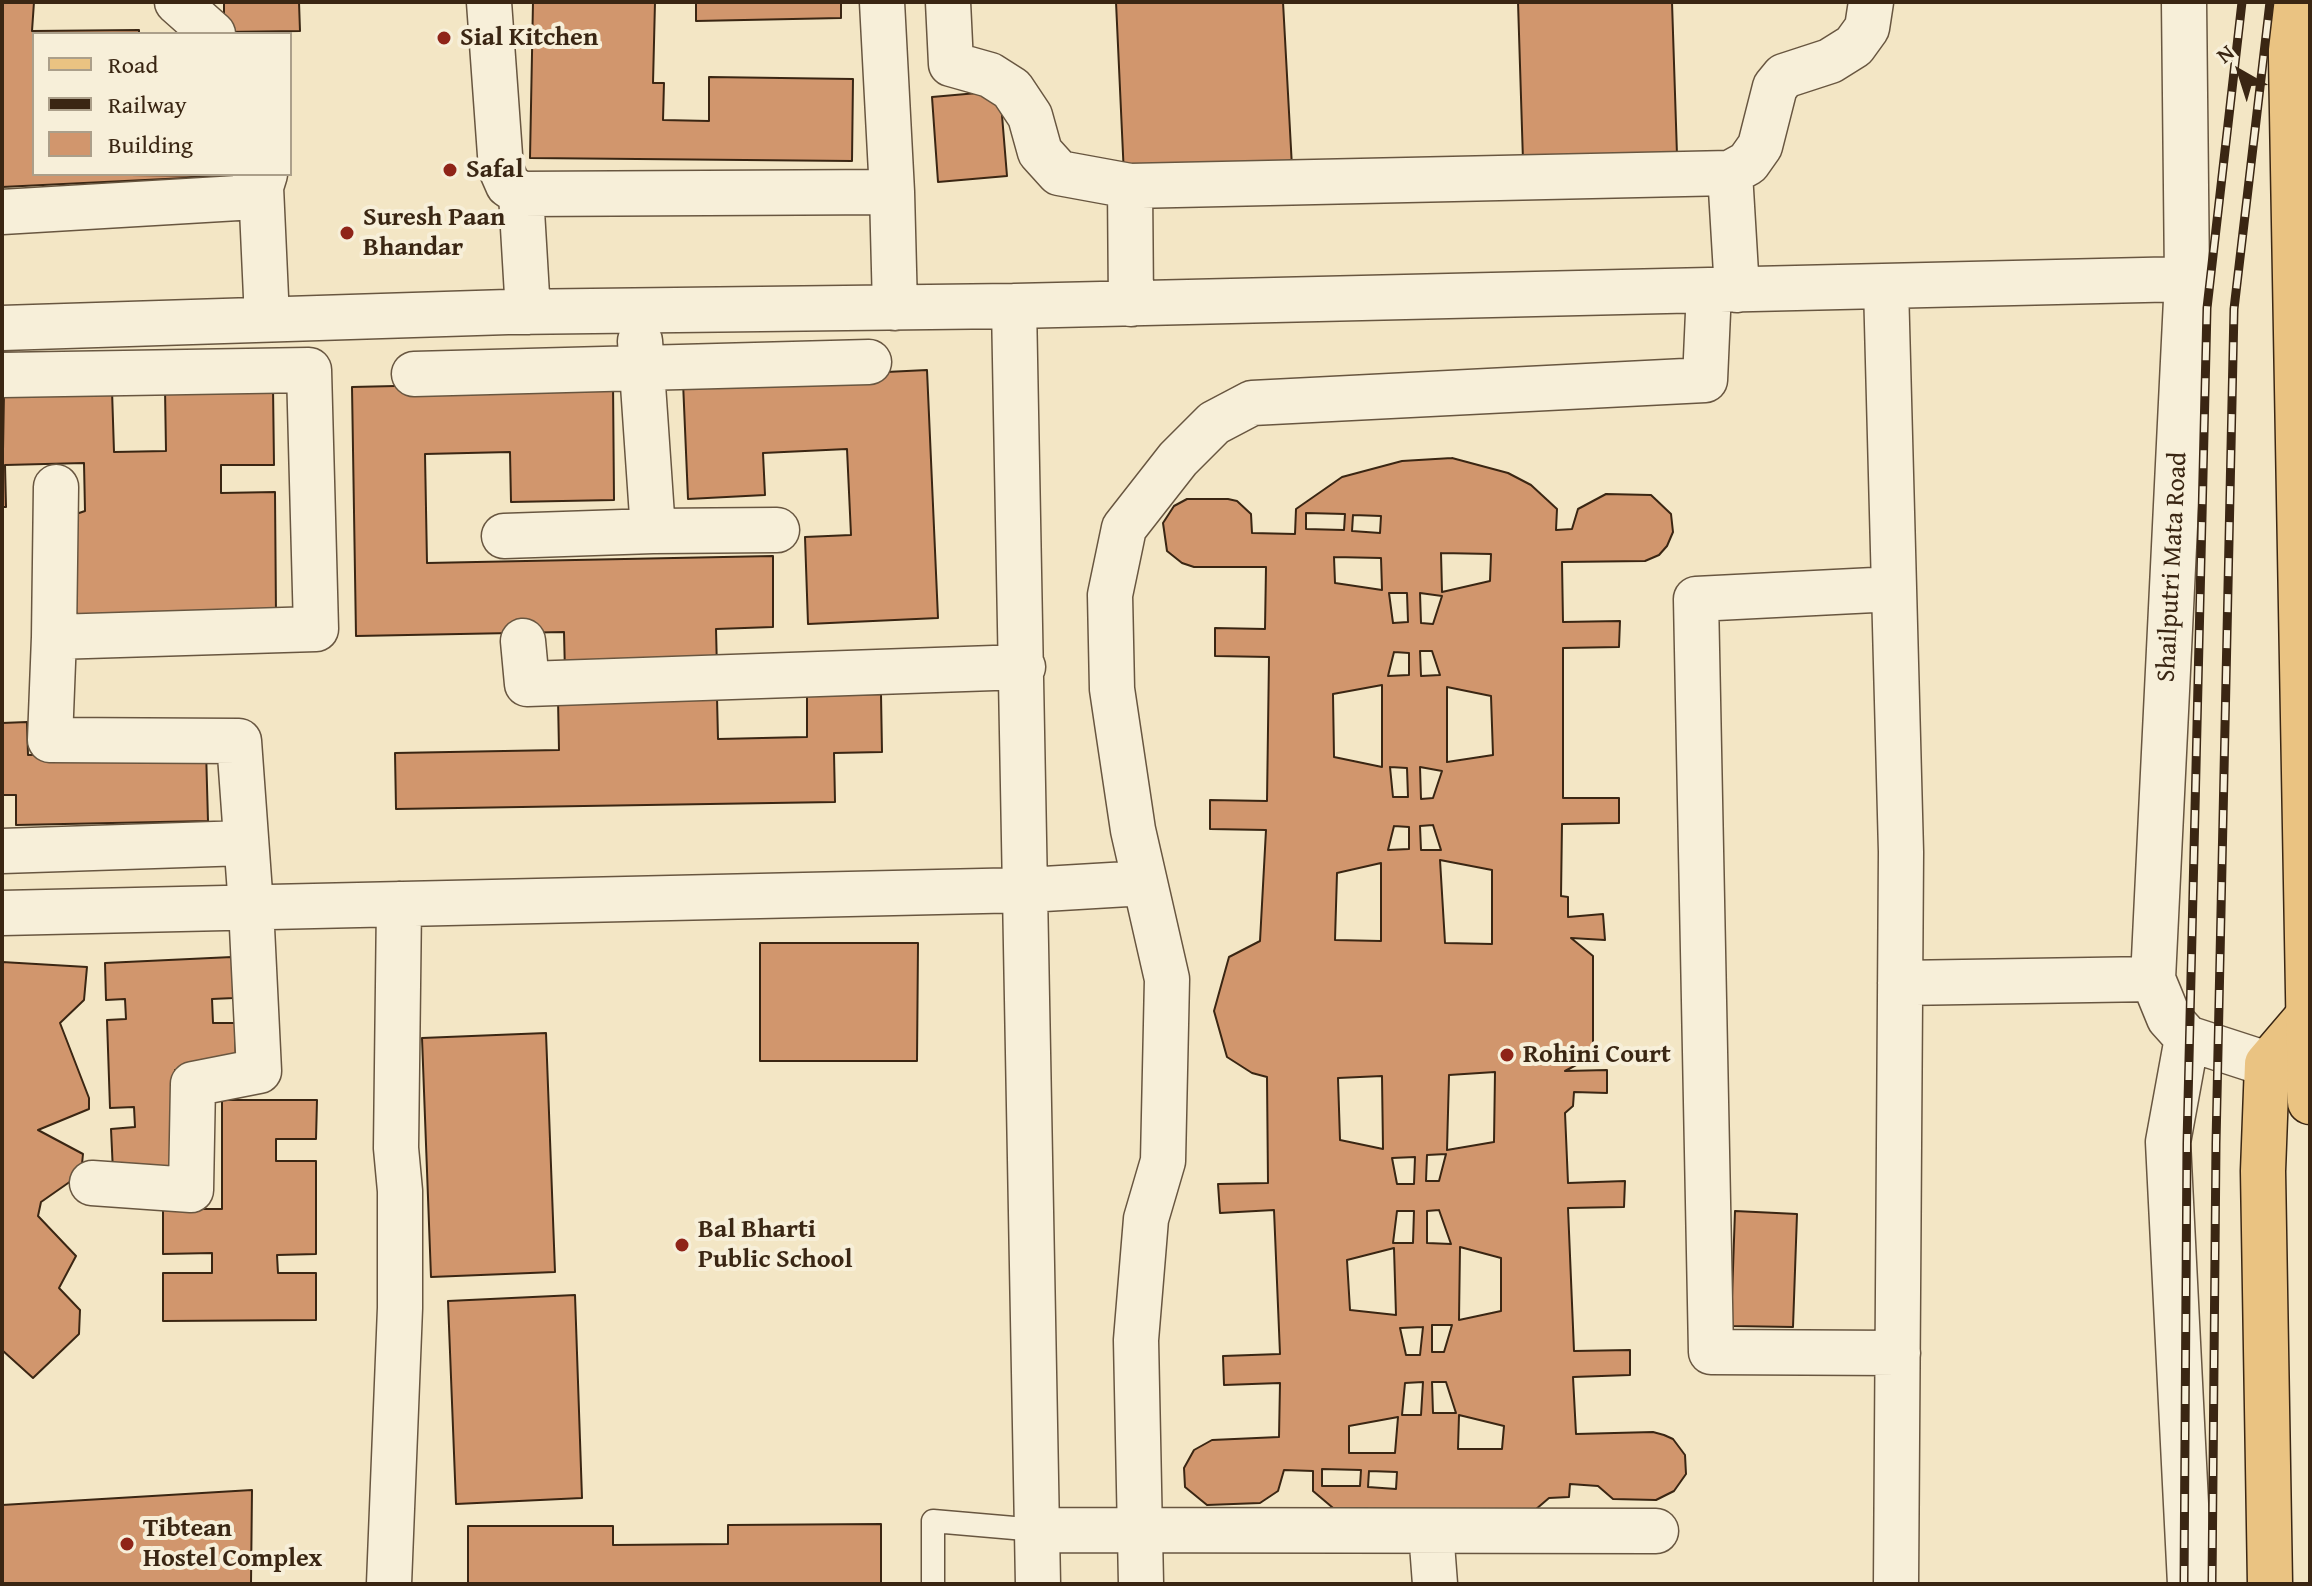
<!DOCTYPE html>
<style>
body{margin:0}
#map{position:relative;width:2312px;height:1586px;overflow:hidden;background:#f3e6c5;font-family:"Gentium Book Plus",serif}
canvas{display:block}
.frame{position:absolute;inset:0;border:4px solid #3a2613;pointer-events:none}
.legend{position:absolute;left:32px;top:32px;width:260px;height:144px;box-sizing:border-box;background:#f7efd9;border:2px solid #ab9f8a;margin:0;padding:10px 14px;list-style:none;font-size:24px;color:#3a2613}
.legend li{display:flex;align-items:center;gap:16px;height:40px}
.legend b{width:40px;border:2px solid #ab9f8a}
.north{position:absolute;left:2200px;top:32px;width:80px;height:80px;-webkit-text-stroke:6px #f7efd9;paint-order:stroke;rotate:321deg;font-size:22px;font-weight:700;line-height:32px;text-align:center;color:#3a2613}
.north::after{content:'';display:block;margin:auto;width:28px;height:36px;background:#3a2613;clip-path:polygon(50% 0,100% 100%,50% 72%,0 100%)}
</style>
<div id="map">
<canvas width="2312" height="1586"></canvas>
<div class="frame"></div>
<ul class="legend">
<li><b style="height:10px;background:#eac382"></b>Road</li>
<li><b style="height:10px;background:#3a2613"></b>Railway</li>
<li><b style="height:22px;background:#d1966d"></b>Building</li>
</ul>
<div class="north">N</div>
</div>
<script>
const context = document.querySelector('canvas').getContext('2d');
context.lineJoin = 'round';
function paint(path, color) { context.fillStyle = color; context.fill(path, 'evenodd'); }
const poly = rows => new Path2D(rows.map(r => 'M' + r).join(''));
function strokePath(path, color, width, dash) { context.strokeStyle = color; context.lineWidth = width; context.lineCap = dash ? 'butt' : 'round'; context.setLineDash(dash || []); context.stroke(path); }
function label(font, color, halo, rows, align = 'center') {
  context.font = font + ' "Gentium Book Plus",serif'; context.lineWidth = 8; context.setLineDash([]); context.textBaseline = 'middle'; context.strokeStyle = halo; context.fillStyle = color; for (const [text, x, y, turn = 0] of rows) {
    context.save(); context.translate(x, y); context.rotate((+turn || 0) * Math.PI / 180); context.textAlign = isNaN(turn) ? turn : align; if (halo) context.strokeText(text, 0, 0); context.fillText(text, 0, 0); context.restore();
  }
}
const building = poly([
 [2,2,34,2,32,31,139,30,139,34,34,34,34,174,227,176,2,187,2,2],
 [224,2,299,2,300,31,224,32,224,2],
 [533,2,655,2,653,83,664,83,663,120,709,121,709,77,853,79,852,161,530,158,533,2],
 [696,2,841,2,841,18,696,21,696,2],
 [1116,2,1283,2,1292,167,1124,176,1116,2],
 [1518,2,1672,2,1677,155,1523,161,1518,2],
 [1000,91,1007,176,938,182,932,97,1000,91],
 [927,370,938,618,808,624,805,537,851,535,847,449,763,453,765,495,688,499,683,382,927,370],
 [613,381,614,500,511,502,510,452,425,454,427,563,773,556,773,627,716,629,717,669,565,673,564,632,356,636,352,387,613,381],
 [273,386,274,465,221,465,221,493,275,492,276,616,72,620,70,516,85,511,84,463,5,465,6,507,2,507,4,392,112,390,114,452,166,451,165,389,273,386],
 [1452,458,1508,473,1531,485,1557,509,1556,530,1572,529,1578,509,1606,494,1651,495,1671,514,1673,532,1667,546,1659,555,1645,561,1562,562,1563,622,1620,621,1619,647,1563,648,1563,798,1619,798,1619,823,1562,824,1561,896,1568,897,1568,917,1603,914,1605,940,1571,938,1593,956,1593,1056,1565,1071,1607,1070,1607,1093,1574,1092,1573,1106,1565,1113,1568,1183,1625,1181,1624,1207,1568,1208,1574,1351,1630,1350,1630,1375,1573,1377,1576,1434,1653,1432,1664,1435,1673,1439,1685,1455,1686,1474,1674,1491,1656,1500,1613,1499,1598,1486,1570,1484,1569,1497,1549,1498,1535,1510,1339,1513,1313,1491,1313,1471,1284,1470,1278,1491,1260,1503,1207,1505,1185,1487,1184,1468,1194,1450,1212,1440,1279,1437,1280,1383,1224,1385,1223,1356,1280,1354,1274,1210,1220,1213,1218,1184,1268,1183,1267,1077,1252,1073,1227,1057,1214,1011,1229,957,1260,941,1266,830,1210,829,1210,800,1267,801,1269,657,1215,656,1215,628,1265,629,1266,567,1194,567,1182,563,1167,551,1163,523,1174,506,1187,499,1228,499,1237,501,1251,514,1252,533,1295,534,1296,509,1342,477,1402,461,1452,458],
 [1306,513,1345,514,1344,530,1306,529,1306,513],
 [1353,515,1381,516,1380,533,1352,531,1353,515],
 [1441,553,1491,554,1490,581,1442,592,1441,553],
 [1334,557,1381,558,1382,590,1335,583,1334,557],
 [1389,593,1407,593,1408,622,1393,623,1389,593],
 [1420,593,1442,596,1433,624,1421,623,1420,593],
 [1420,651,1432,651,1440,675,1421,676,1420,651],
 [1394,652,1409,653,1409,675,1388,676,1394,652],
 [1382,685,1382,767,1334,757,1333,694,1382,685],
 [1447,687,1491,696,1493,755,1447,762,1447,687],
 [1390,767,1407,768,1408,797,1393,797,1390,767],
 [1420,767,1442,771,1433,798,1421,799,1420,767],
 [1433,825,1441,850,1421,850,1420,826,1433,825],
 [1394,826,1409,827,1409,849,1388,850,1394,826],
 [1440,860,1492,870,1492,944,1445,943,1440,860],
 [1381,863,1381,941,1335,940,1337,873,1381,863],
 [1495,1072,1494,1142,1447,1150,1449,1075,1495,1072],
 [1382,1076,1383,1149,1340,1140,1338,1078,1382,1076],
 [1446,1154,1439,1181,1426,1181,1427,1155,1446,1154],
 [1415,1157,1414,1184,1397,1184,1392,1158,1415,1157],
 [1439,1210,1451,1244,1427,1243,1427,1211,1439,1210],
 [1397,1211,1414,1211,1413,1243,1393,1243,1397,1211],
 [1460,1247,1501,1258,1501,1311,1459,1320,1460,1247],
 [1394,1248,1396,1315,1350,1310,1347,1260,1394,1248],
 [1432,1325,1452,1325,1444,1352,1432,1352,1432,1325],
 [1423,1327,1420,1355,1406,1355,1400,1328,1423,1327],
 [1423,1382,1421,1415,1402,1415,1405,1383,1423,1382],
 [1432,1382,1446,1382,1456,1413,1433,1413,1432,1382],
 [1459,1415,1504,1426,1502,1449,1458,1449,1459,1415],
 [1398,1417,1395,1453,1349,1453,1349,1426,1398,1417],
 [1322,1469,1361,1470,1360,1486,1322,1486,1322,1469],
 [1369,1471,1397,1472,1396,1489,1368,1487,1369,1471],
 [881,694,882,752,834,753,835,802,396,809,395,753,559,750,558,699,717,697,718,739,807,737,807,696,881,694],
 [27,722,28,755,206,750,208,821,16,825,16,795,2,795,2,723,27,722],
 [760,943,918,943,917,1061,760,1061,760,943],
 [232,957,234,998,212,999,213,1023,235,1023,236,1067,175,1070,179,1169,113,1172,111,1129,135,1127,134,1107,110,1108,107,1020,126,1019,125,999,106,1000,105,963,232,957],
 [2,962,87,967,84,1000,60,1023,89,1098,89,1109,38,1130,83,1154,81,1174,41,1202,38,1216,76,1256,59,1288,80,1310,79,1334,33,1378,2,1350,2,962],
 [546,1033,555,1272,431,1277,422,1038,546,1033],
 [222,1100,317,1100,316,1139,276,1139,276,1161,316,1161,316,1254,277,1255,278,1273,316,1273,316,1320,163,1321,163,1273,212,1273,212,1253,163,1254,163,1209,222,1209,222,1100],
 [1735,1211,1797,1214,1793,1327,1731,1326,1735,1211],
 [575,1295,582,1498,456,1504,448,1301,575,1295],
 [252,1490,251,1584,2,1584,2,1505,252,1490],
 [881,1524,881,1584,468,1584,468,1526,613,1526,613,1545,728,1544,728,1525,881,1524]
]);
paint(building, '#d1966d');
strokePath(building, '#3a2613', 2);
const service = poly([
 [933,1584,933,1521,1037,1530]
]);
const minor = poly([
 [177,2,213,34],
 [489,2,501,169,508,185,521,194,892,192,882,2],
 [948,2,951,64,990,75,1012,89,1030,116,1040,152,1059,173,1130,186,1730,173,1748,163,1760,146,1775,87,1784,76,1830,61,1854,46,1867,28,1871,2],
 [2184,2,2187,279,2153,979,2169,1018,2187,1038,2267,1064],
 [1730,173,1737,290],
 [1130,186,1131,304],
 [261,187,267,319],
 [892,192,895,308],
 [521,194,528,312],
 [2,212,238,198,261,187,265,174],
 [1886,286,1901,852,1896,1584],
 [1014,306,1038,1584],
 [2,328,508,312,1014,306,2187,279],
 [414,374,869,362],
 [2,375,309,370,316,629,54,637,50,740,239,741,251,907,259,1071,193,1084,191,1190,92,1183],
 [653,531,777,530],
 [504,536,653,531,640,341],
 [1894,589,1696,599,1711,1352,1898,1353],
 [54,637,56,487],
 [523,641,527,684,1023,667],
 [2,851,245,843],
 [2,913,1027,890,1145,883],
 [1900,983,2153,979],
 [2187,1038,2168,1142,2190,1584],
 [1037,1530,1656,1531],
 [1431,1531,1435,1584],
 [389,1584,400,1308,400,1191,396,1148,399,904],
 [1141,1584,1136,1340,1146,1219,1163,1161,1167,979,1133,830,1112,689,1110,595,1124,528,1178,459,1214,423,1252,403,1705,380,1709,290]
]);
const primary = poly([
 [2270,1584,2263,1171,2267,1064,2308,1016]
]);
const trunk = poly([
 [2290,2,2310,1102]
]);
strokePath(service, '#685640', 25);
strokePath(minor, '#685640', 47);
strokePath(primary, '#3a2613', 47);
strokePath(trunk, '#3a2613', 47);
strokePath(service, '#f7efd9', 22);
strokePath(minor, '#f7efd9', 44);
strokePath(primary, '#eac382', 44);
strokePath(trunk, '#eac382', 44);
const rail = poly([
 [2184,1584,2187,1143,2207,308,2242,2],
 [2212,1584,2216,1143,2234,309,2270,2]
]);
strokePath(rail, '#3a2613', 9);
strokePath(rail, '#f7efd9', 6, [18]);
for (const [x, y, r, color] of [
 [444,38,8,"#8f2418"],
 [450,170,8,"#8f2418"],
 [347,233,8,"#8f2418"],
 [1507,1055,8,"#8f2418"],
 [682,1245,8,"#8f2418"],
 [127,1544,8,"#8f2418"]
]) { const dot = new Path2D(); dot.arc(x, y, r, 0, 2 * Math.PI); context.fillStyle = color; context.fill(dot); strokePath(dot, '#f7efd9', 3); }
label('bold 26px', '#3a2613', '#f7efd9', [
 ["Sial Kitchen",460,38],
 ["Safal",466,170],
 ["Suresh Paan",363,218],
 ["Bhandar",363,248],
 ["Rohini Court",1523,1055],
 ["Bal Bharti",698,1230],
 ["Public School",698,1260],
 ["Tibtean",143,1529],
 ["Hostel Complex",143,1559]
], 'left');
label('26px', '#3a2613', '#f7efd9', [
 ["Shailputri Mata Road",2173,567,-87]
]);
</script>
